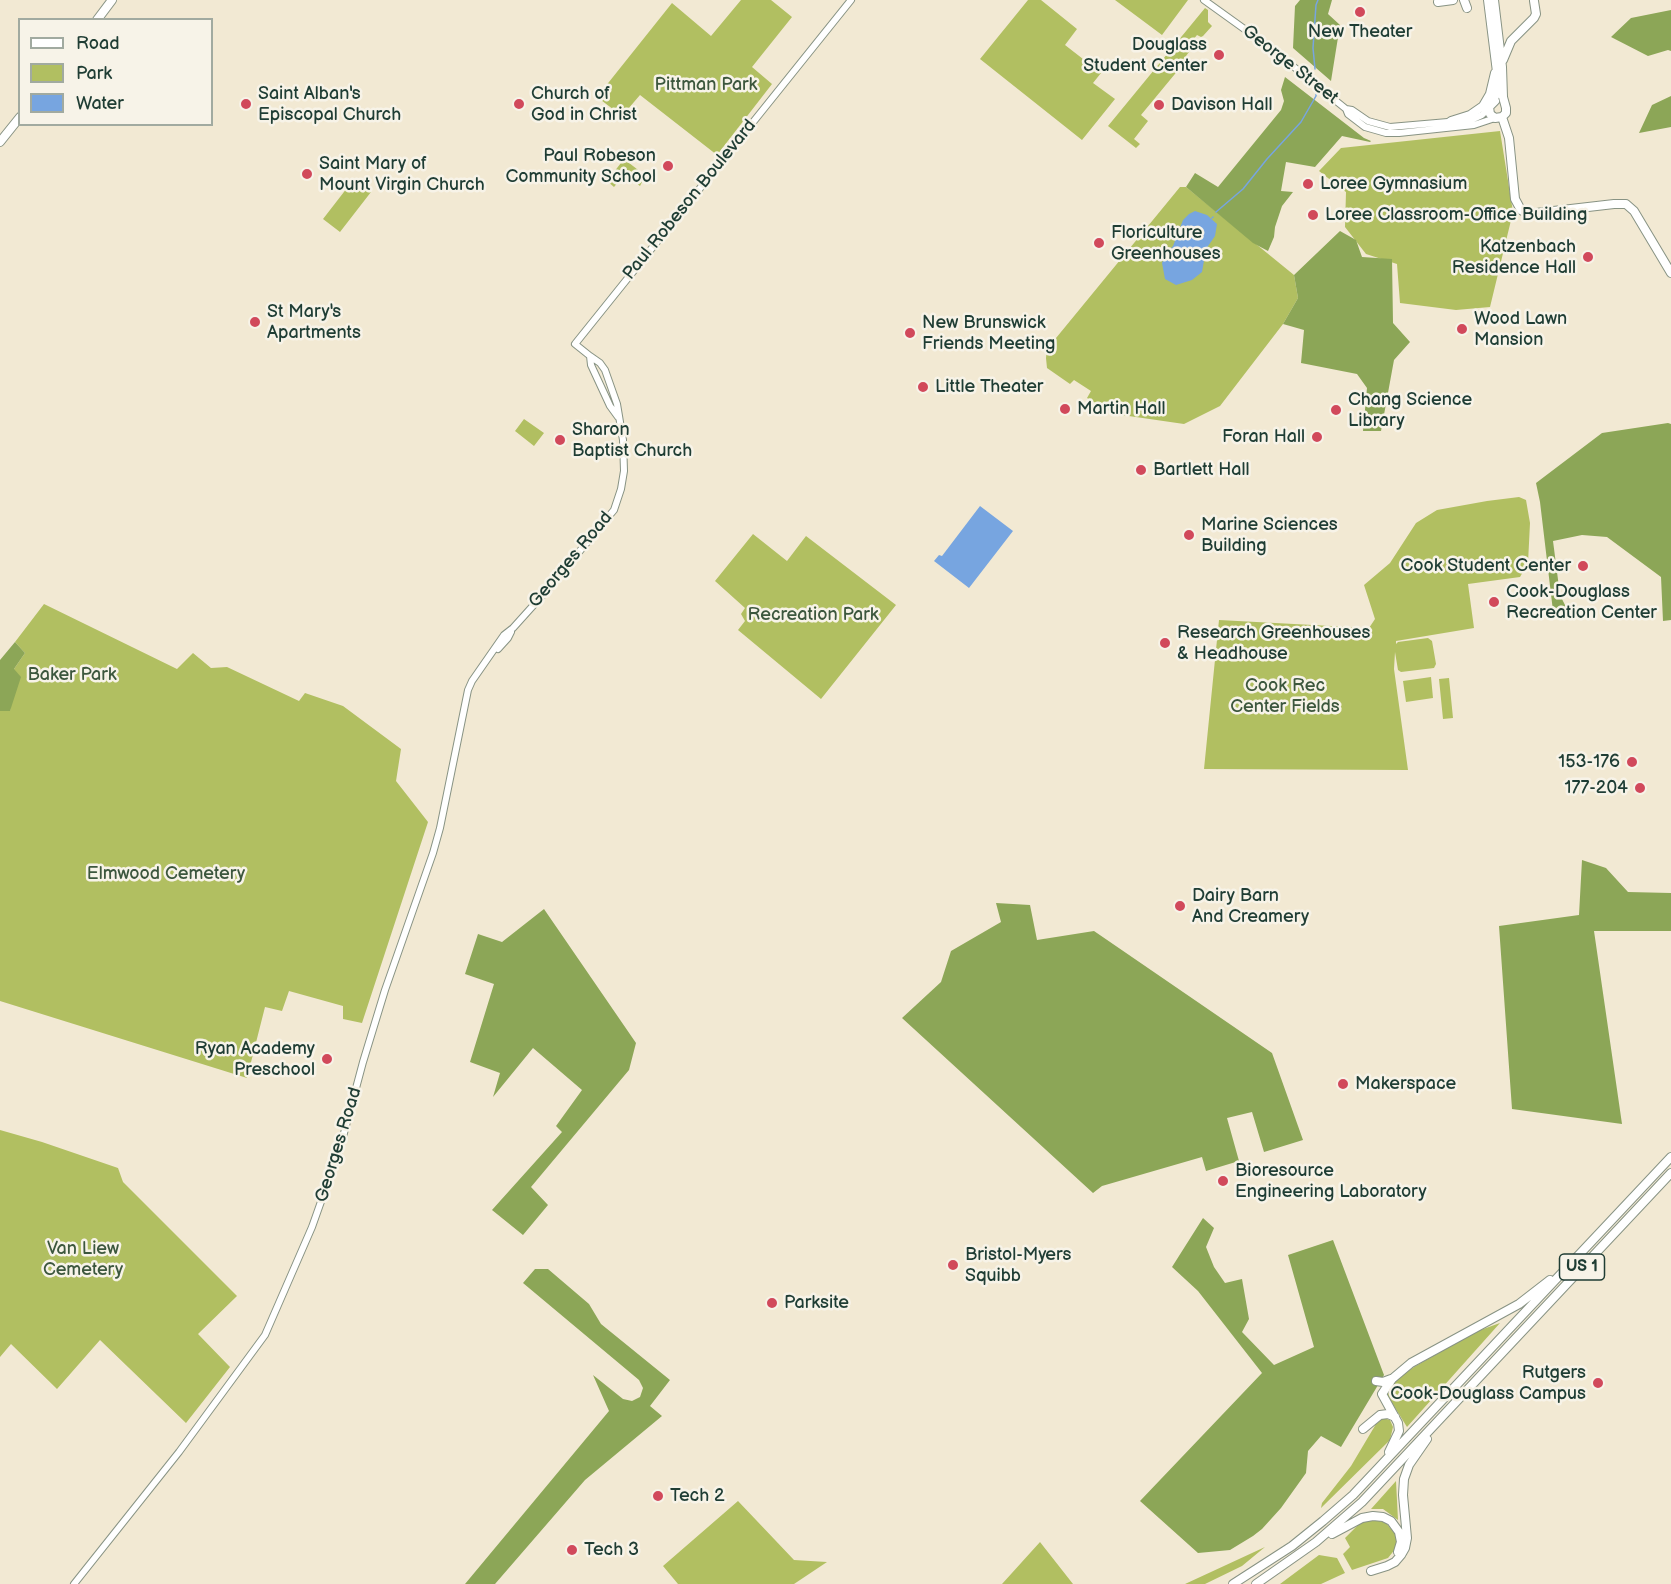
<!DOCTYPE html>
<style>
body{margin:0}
#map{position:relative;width:1671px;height:1584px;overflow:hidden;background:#f2e9d3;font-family:"Balsamiq Sans",sans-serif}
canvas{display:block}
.legend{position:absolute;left:18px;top:18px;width:195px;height:108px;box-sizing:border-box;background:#f7f3e8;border:2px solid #a1aaa0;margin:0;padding:8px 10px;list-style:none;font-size:18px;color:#1f3d34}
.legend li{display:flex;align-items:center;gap:12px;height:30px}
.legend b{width:30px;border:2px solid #a1aaa0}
</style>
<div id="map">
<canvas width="1671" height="1584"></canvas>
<ul class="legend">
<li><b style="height:8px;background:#fff"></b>Road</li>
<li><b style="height:16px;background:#b1bf61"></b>Park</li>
<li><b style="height:16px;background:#77a5e0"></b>Water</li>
</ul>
</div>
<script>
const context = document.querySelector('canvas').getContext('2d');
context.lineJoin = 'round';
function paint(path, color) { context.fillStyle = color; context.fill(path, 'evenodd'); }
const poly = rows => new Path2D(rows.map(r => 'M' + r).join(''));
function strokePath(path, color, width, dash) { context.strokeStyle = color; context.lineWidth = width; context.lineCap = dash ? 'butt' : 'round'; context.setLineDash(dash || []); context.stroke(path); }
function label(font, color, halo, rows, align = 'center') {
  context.font = font + ' "Balsamiq Sans",sans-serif'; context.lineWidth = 5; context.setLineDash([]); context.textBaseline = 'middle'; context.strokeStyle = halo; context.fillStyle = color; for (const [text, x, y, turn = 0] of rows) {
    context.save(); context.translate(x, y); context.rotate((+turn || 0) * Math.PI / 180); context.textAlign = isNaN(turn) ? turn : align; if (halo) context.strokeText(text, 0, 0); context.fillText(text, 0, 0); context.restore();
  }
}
paint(poly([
 [741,0,771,0,792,17,752,67,772,84,717,155,640,95,622,116,597,97,672,3,711,36],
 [1028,0,1041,0,1077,29,1065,45,1101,73,1093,83,1115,99,1082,140,980,59],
 [1115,0,1188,0,1162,35],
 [1205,8,1208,10,1208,22,1212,26,1203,36,1201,37,1197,35,1189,45,1192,48,1186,56,1189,60,1189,67,1184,63,1141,115,1148,121,1134,139,1140,144,1136,148,1108,126],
 [1500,131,1513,212,1490,307,1456,310,1400,303,1397,264,1366,254,1345,227,1346,192,1319,171,1341,148],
 [624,159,651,180,650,181,642,182,640,186,625,174,614,187,607,181],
 [354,179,371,192,340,232,323,219],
 [1180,187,1186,187,1294,275,1298,298,1283,324,1220,406,1184,424,1115,414,1087,398,1091,391,1074,380,1070,384,1047,368,1046,358,1047,349],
 [524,419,544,433,534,446,515,431],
 [1519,497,1526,500,1530,523,1528,563,1520,577,1468,584,1474,628,1396,641,1396,644,1398,642,1428,638,1432,641,1436,664,1434,668,1401,672,1398,670,1395,652,1394,669,1408,770,1204,769,1219,620,1369,628,1375,619,1364,585,1390,563,1416,523,1437,510,1487,501],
 [753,534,787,561,806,536,896,605,821,699,738,630,745,621,741,614,745,608,715,581],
 [44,604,177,669,193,653,211,668,227,667,299,701,305,693,343,706,401,749,396,781,428,822,362,1023,343,1019,343,1006,289,991,282,1011,265,1007,247,1078,0,1001,0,711,10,711,14,669,25,653,15,642],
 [1431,677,1433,698,1406,702,1403,681],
 [1449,678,1453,718,1443,719,1439,679],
 [0,1130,42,1142,118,1168,123,1182,237,1296,198,1334,230,1367,186,1423,100,1340,57,1389,11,1344,0,1357],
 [1500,1323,1407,1427,1387,1395,1394,1381,1414,1367,1475,1332],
 [1383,1418,1390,1420,1393,1427,1390,1440,1321,1508,1322,1503,1351,1466,1376,1424],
 [1396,1481,1398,1520,1383,1509,1371,1509],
 [738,1501,794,1560,827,1562,794,1584,678,1584,663,1566],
 [1373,1519,1386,1523,1396,1535,1396,1548,1388,1558,1352,1570,1343,1554,1350,1547,1345,1538,1360,1523],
 [1040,1542,1073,1584,1002,1584],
 [1265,1547,1242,1566,1205,1584,1185,1584],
 [1319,1555,1337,1558,1345,1573,1321,1584,1280,1584]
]), '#b1bf61');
paint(poly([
 [1300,0,1332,0,1328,14,1340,25,1331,81,1293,48,1295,6],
 [1671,10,1671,51,1668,50,1648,56,1611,37,1631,18],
 [1285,77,1364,138,1371,141,1370,142,1342,136,1315,167,1286,162,1281,191,1293,192,1282,206,1275,227,1274,237,1268,251,1253,243,1186,187,1195,173,1218,187,1281,110,1284,101,1281,90],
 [1671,96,1671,127,1639,133,1652,105],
 [1340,231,1356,240,1362,257,1392,259,1393,323,1410,342,1394,360,1381,431,1363,431,1367,388,1357,374,1301,363,1304,330,1283,324,1298,298,1294,275],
 [1668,423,1671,424,1671,620,1663,621,1661,577,1607,537,1582,535,1553,541,1560,595,1567,609,1553,611,1540,502,1536,483,1602,433],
 [15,642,25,653,14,669,21,677,10,711,0,711,0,660],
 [1582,860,1606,868,1628,892,1671,893,1671,931,1594,931,1622,1124,1512,1109,1499,926,1579,915],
 [996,903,1030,905,1037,940,1094,931,1272,1053,1303,1140,1264,1152,1252,1112,1227,1118,1239,1161,1206,1171,1202,1157,1102,1186,1093,1193,902,1018,941,982,951,951,1001,922],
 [544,909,636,1043,629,1070,531,1187,548,1205,523,1235,492,1210,562,1132,556,1126,582,1090,533,1048,493,1097,500,1073,470,1062,494,984,465,974,478,934,502,942],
 [1203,1218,1214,1228,1206,1247,1214,1267,1225,1283,1242,1279,1249,1319,1242,1332,1274,1365,1314,1347,1288,1255,1333,1240,1384,1375,1341,1447,1321,1436,1308,1451,1306,1473,1281,1508,1262,1529,1253,1536,1230,1550,1198,1553,1140,1501,1262,1373,1198,1291,1172,1267],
 [535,1269,548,1269,589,1304,601,1324,670,1380,650,1406,662,1416,585,1480,495,1584,465,1584,609,1411,593,1375,623,1399,632,1401,640,1397,643,1388,639,1380,523,1283]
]), '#8ca657');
paint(poly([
 [1195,211,1207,215,1217,224,1215,236,1206,249,1202,272,1192,280,1176,285,1165,279,1162,263,1166,254,1173,246,1183,220,1189,214],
 [980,506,1013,531,969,588,934,561,939,555,942,556]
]), '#77a5e0');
strokePath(poly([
 [1315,69,1313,48,1316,5,1318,0],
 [1216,212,1243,189,1267,159,1301,122,1316,96,1316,91],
 [1212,218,1213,217]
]), '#77a5e0', 1.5);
const minor = poly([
 [1204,0,1268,46,1346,109,1348,114,1365,127,1386,133,1399,133,1474,125,1495,118],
 [1346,109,1352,110,1368,121,1390,127,1471,120,1482,115,1489,108],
 [618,417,610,406,591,365,590,356,575,344,851,0],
 [498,649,508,638,511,632],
 [74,1584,179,1452,265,1335,312,1227,340,1148,363,1062,385,990,433,853,440,828,468,690,472,681,504,635,513,628,549,588,614,510,621,489,624,471,623,440,617,404,605,370,600,363,590,356]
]);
const major = poly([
 [1464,0,1467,8],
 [1488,0,1498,80,1497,92,1492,103],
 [1494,0,1502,67,1503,97,1506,108,1506,113,1502,117],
 [1438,2,1453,0],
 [97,20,112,0],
 [1503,60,1511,41,1534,18,1536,14,1534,1],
 [1495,101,1489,107,1490,114,1495,118,1502,117],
 [1502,117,1509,138,1515,199,1521,210,1526,213,1536,213,1614,204,1626,204,1634,211,1671,273],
 [1451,121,1470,115,1483,106,1490,94,1495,73],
 [0,142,20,117]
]);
const highway = poly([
 [1376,1381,1383,1382,1391,1379],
 [1363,1429,1380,1415,1388,1414,1395,1417],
 [1389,1452,1399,1431,1398,1423,1382,1394,1392,1379,1411,1363,1519,1304,1550,1280],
 [1332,1534,1362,1518,1373,1516,1383,1517,1391,1521,1399,1532,1401,1542,1398,1552],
 [1371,1571,1387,1566,1395,1562,1401,1555,1405,1548,1407,1538,1403,1495,1404,1479,1409,1465,1427,1439],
 [1233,1584,1292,1546,1323,1521,1353,1495,1671,1157],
 [1256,1584,1316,1542,1362,1502,1671,1173]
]);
strokePath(minor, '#889384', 8);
strokePath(major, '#889384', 10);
strokePath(highway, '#889384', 10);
strokePath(minor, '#fff', 6);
strokePath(major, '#fff', 8);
strokePath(highway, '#fff', 8);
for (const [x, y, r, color] of [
 [1360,12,6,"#d1495b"],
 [1219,55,6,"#d1495b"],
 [246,104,6,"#d1495b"],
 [519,104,6,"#d1495b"],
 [1159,105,6,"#d1495b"],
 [668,166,6,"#d1495b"],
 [307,174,6,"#d1495b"],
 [1308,184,6,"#d1495b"],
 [1313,215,6,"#d1495b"],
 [1099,243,6,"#d1495b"],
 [1588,257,6,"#d1495b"],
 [255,322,6,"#d1495b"],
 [1462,329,6,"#d1495b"],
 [910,333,6,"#d1495b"],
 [923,387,6,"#d1495b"],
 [1065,409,6,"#d1495b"],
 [1336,410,6,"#d1495b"],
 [1317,437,6,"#d1495b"],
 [560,440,6,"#d1495b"],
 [1141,470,6,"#d1495b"],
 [1189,535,6,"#d1495b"],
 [1583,566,6,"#d1495b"],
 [1494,602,6,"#d1495b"],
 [1165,643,6,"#d1495b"],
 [1632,762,6,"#d1495b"],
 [1640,788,6,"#d1495b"],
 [1180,906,6,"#d1495b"],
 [327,1059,6,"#d1495b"],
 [1343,1084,6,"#d1495b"],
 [1223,1181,6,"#d1495b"],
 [953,1265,6,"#d1495b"],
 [772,1303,6,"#d1495b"],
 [1598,1383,6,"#d1495b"],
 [658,1496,6,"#d1495b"],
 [572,1550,6,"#d1495b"]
]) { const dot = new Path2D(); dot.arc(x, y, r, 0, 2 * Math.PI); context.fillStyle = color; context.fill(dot); strokePath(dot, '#f7f3e8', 2); }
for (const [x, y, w] of [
 [1582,1267,45]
]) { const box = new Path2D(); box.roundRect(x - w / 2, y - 13, w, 26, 4.5); context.fillStyle = '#f7f3e8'; context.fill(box); strokePath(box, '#1f3d34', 1.5); }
label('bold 16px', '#1f3d34', null, [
 ["US 1",1582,1267]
]);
label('18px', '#1f3d34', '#f7f3e8', [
 ["New Theater",1360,32,"center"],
 ["Douglass",1207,45,"right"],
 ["Student Center",1207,66,"right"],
 ["Saint Alban's",258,94],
 ["Episcopal Church",258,115],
 ["Church of",531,94],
 ["God in Christ",531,115],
 ["Davison Hall",1171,105],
 ["Paul Robeson",656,156,"right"],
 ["Community School",656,177,"right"],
 ["Saint Mary of",319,164],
 ["Mount Virgin Church",319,185],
 ["Loree Gymnasium",1320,184],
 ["Loree Classroom-Office Building",1325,215],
 ["Floriculture",1111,233],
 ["Greenhouses",1111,254],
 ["Katzenbach",1576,247,"right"],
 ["Residence Hall",1576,268,"right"],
 ["St Mary's",267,312],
 ["Apartments",267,333],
 ["Wood Lawn",1474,319],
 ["Mansion",1474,340],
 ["New Brunswick",922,323],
 ["Friends Meeting",922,344],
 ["Little Theater",935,387],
 ["Chang Science",1348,400],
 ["Library",1348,421],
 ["Martin Hall",1077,409],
 ["Sharon",572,430],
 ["Baptist Church",572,451],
 ["Foran Hall",1305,437,"right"],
 ["Bartlett Hall",1153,470],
 ["Marine Sciences",1201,525],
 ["Building",1201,546],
 ["Cook Student Center",1571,566,"right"],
 ["Cook-Douglass",1506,592],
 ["Recreation Center",1506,613],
 ["Research Greenhouses",1177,633],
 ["& Headhouse",1177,654],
 ["153-176",1620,762,"right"],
 ["177-204",1628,788,"right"],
 ["Dairy Barn",1192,896],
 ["And Creamery",1192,917],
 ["Ryan Academy",315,1049,"right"],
 ["Preschool",315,1070,"right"],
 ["Makerspace",1355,1084],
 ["Bioresource",1235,1171],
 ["Engineering Laboratory",1235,1192],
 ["Bristol-Myers",965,1255],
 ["Squibb",965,1276],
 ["Parksite",784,1303],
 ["Rutgers",1586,1373,"right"],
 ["Cook-Douglass Campus",1586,1394,"right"],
 ["Tech 2",670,1496],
 ["Tech 3",584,1550]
], 'left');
label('18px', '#1f3d34', '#f7f3e8', [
 ["George Street",1290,65,38],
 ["Paul Robeson Boulevard",690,200,-51],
 ["Georges Road",571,560,-50],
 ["Georges Road",339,1145,-73]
]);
label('18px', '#3c573d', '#f7f3e8', [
 ["Pittman Park",706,85],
 ["Recreation Park",813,615],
 ["Baker Park",72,675],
 ["Cook Rec",1285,686],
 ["Center Fields",1285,707],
 ["Elmwood Cemetery",166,874],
 ["Van Liew",83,1249],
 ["Cemetery",83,1270]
]);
</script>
